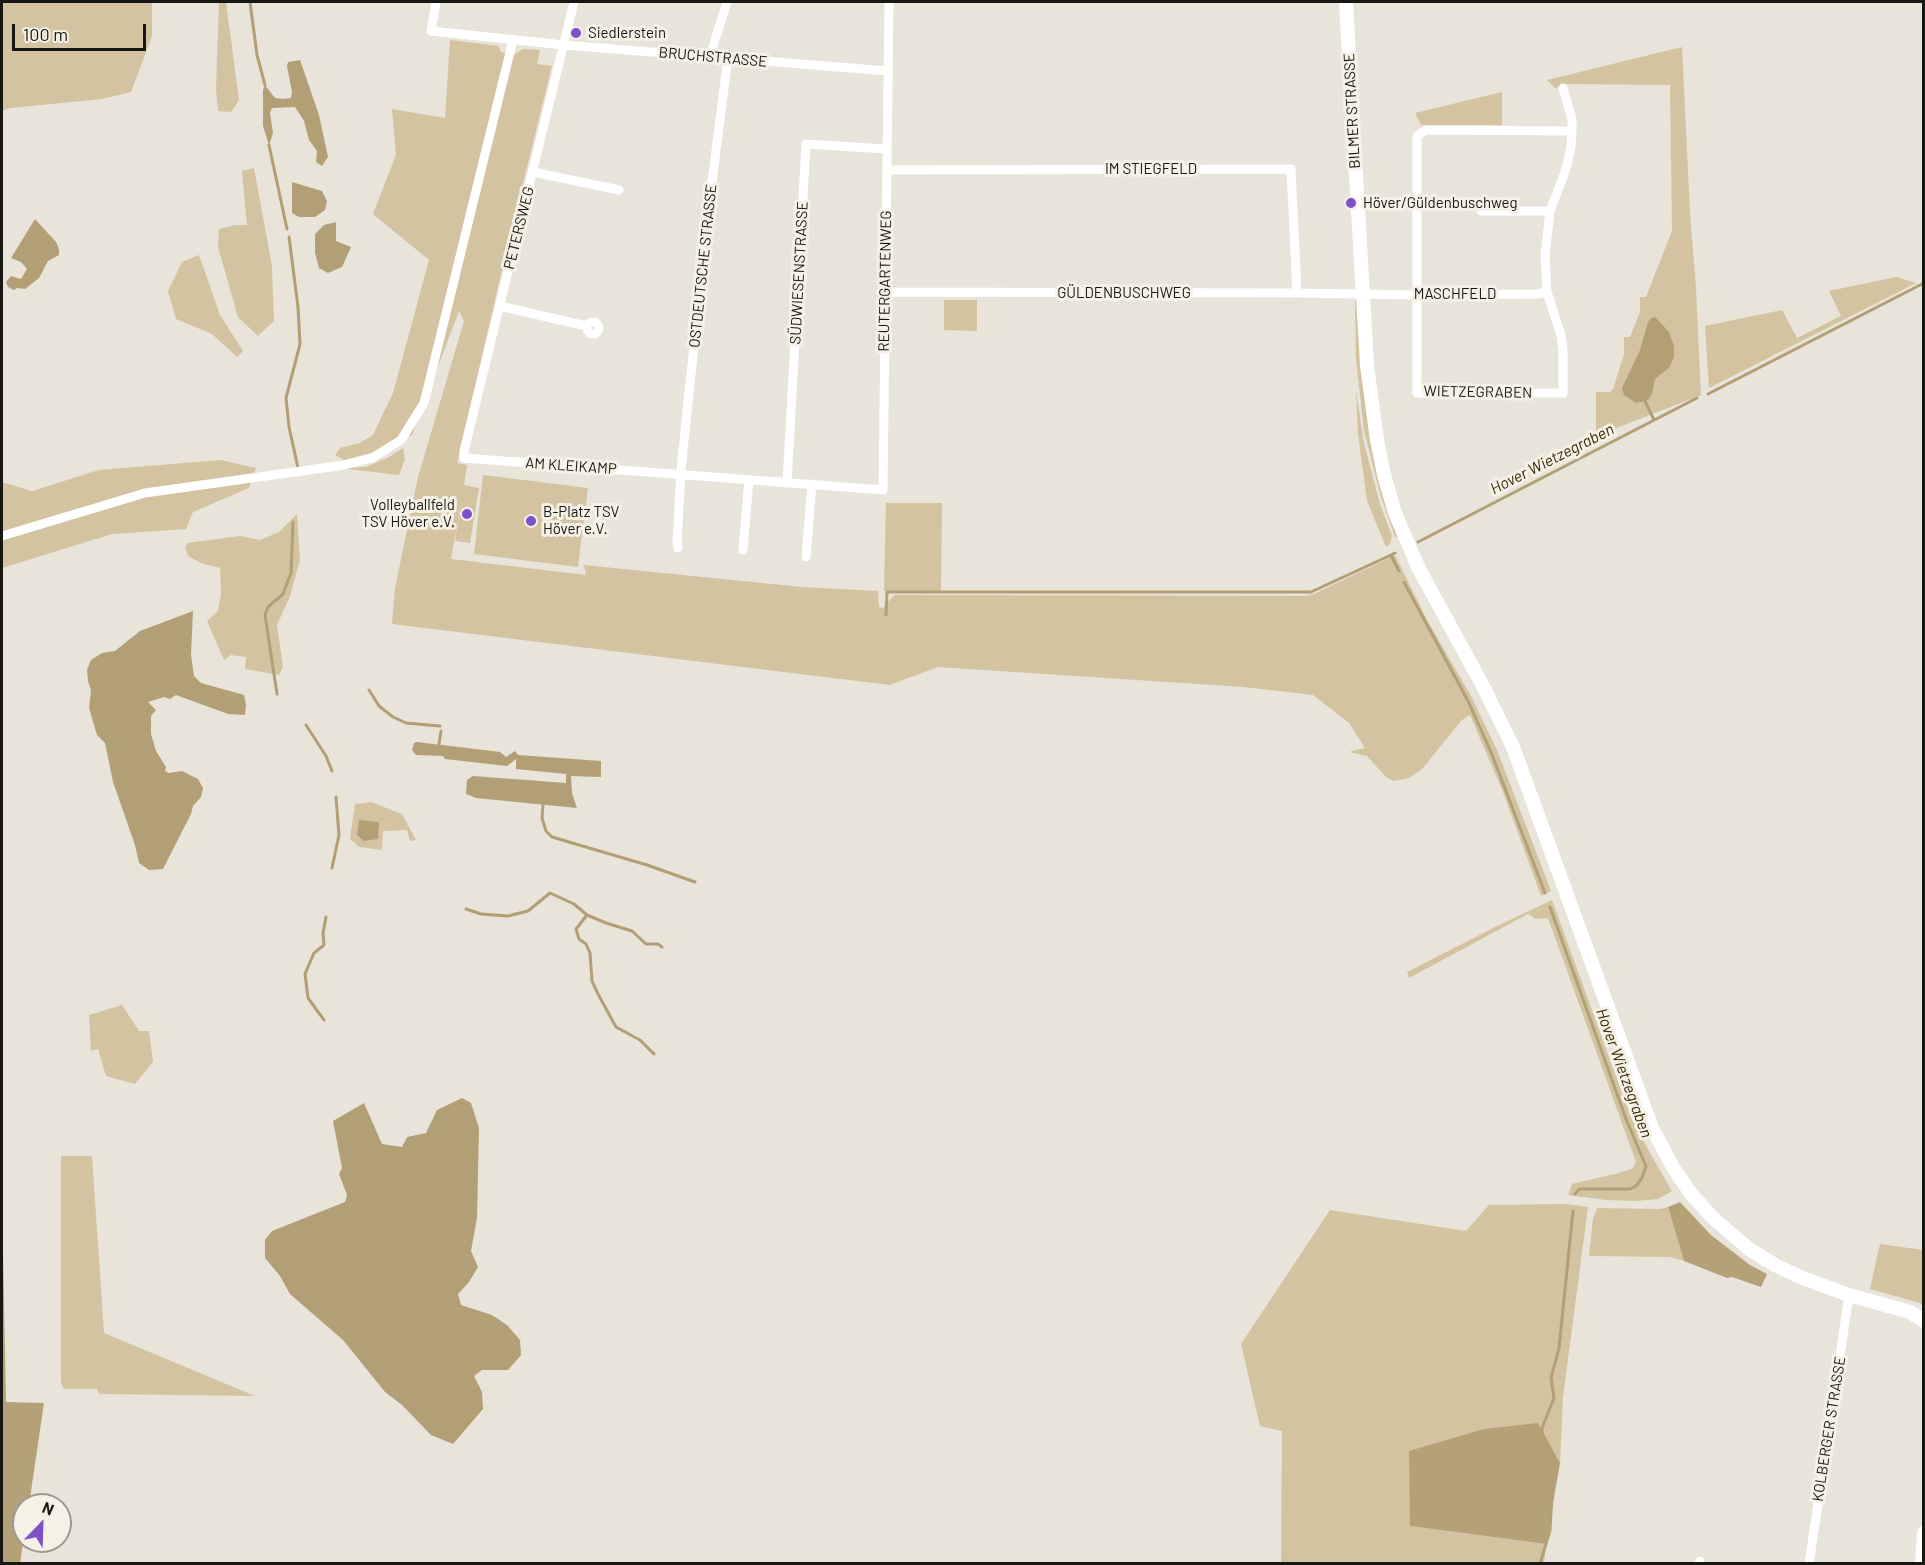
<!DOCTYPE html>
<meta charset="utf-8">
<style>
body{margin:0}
#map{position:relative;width:1925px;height:1565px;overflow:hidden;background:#e8e4da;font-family:Barlow,sans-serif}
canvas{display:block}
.frame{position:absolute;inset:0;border:3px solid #181713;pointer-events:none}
.north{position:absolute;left:12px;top:1493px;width:60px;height:60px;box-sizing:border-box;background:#f5f1e7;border:2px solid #9d9a92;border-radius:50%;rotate:23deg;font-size:16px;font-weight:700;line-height:24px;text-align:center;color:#181713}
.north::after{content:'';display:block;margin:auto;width:21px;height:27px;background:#7c51ca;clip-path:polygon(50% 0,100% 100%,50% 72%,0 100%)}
.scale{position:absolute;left:12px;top:24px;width:134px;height:27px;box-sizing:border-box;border:3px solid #181713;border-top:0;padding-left:8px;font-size:18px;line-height:21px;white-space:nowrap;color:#181713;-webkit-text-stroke:4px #f5f1e7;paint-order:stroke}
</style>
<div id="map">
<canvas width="1925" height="1565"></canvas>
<div class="frame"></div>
<div class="north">N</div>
<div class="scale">100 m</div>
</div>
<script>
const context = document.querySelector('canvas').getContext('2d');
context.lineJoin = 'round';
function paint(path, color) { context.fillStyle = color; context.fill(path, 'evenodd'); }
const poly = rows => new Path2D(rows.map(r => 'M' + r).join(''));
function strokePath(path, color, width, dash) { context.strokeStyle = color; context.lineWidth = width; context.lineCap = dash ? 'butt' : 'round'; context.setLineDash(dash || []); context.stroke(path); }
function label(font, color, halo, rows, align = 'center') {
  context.font = font + ' Barlow,sans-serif'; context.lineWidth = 6; context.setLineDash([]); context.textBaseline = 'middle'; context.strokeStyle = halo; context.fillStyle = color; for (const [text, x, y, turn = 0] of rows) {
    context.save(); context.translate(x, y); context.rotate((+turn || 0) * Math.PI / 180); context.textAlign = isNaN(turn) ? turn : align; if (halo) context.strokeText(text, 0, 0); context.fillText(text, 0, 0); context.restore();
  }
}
paint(poly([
 [2,2,152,2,152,36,131,92,102,99,10,108,2,111],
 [219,2,226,2,239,100,231,112,218,111,216,89],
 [450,40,499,46,501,52,514,55,523,49,540,50,537,64,552,66,509,240,457,463,467,465,464,485,479,488,470,543,455,541,464,487,451,559,586,575,584,565,802,587,878,591,879,607,883,608,894,595,1305,596,1314,594,1395,555,1427,620,1471,696,1497,750,1551,891,1541,896,1503,792,1470,715,1462,720,1422,769,1409,778,1393,781,1386,777,1367,756,1349,752,1365,748,1349,723,1313,695,1244,687,938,667,890,685,392,624,395,588,418,477,464,321,459,311,412,435,399,439,382,450,344,460,335,455,340,448,360,443,373,435,393,393,429,260,373,214,396,155,392,109,445,118],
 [1682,47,1690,213,1696,289,1701,395,1596,436,1596,392,1610,392,1613,389,1624,354,1624,337,1630,337,1640,312,1640,297,1646,297,1672,231,1670,85,1567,84,1555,88,1547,80],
 [1502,92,1502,125,1421,125,1415,113],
 [254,168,272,266,274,321,258,336,238,317,218,247,219,229,235,225,247,225,242,171],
 [199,255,220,315,243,351,237,357,212,334,176,319,168,291,182,262],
 [1896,277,1916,283,1709,388,1705,326,1782,310,1797,338,1841,316,1829,291],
 [944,300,977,300,977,331,944,330],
 [1355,300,1358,303,1397,537,1395,537,1381,497,1364,431,1356,359],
 [1356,391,1364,443,1380,504,1392,536,1390,544,1386,547,1367,501,1358,434],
 [403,448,405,459,399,475,340,468,366,467,387,458],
 [221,460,256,468,249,488,193,512,186,529,112,534,2,568,2,482,32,491,99,470],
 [483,475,588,488,578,567,474,554],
 [886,503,942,503,941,591,884,591],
 [297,514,300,560,290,596,277,625,283,667,279,675,245,669,246,657,231,655,224,660,207,621,218,611,221,593,220,568,201,563,188,556,185,548,187,543,240,536,260,540,279,532],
 [371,802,402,814,416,840,410,841,407,830,383,831,382,850,359,847,350,839,355,804],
 [1552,900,1630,1115,1651,1155,1672,1191,1658,1199,1635,1201,1606,1200,1568,1195,1572,1184,1619,1173,1633,1168,1636,1162,1548,918,1536,919,1528,914,1409,978,1407,972,1497,926],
 [122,1005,139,1031,149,1031,153,1062,135,1084,106,1076,98,1049,91,1051,89,1015],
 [61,1156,92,1156,104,1333,255,1396,103,1394,98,1393,97,1389,64,1389,61,1383],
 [1567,1204,1588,1207,1563,1397,1560,1463,1538,1423,1410,1526,1546,1544,1544,1563,1281,1563,1282,1431,1260,1426,1241,1344,1330,1210,1466,1231,1489,1205],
 [1668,1207,1684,1261,1670,1257,1589,1256,1593,1219,1597,1208,1660,1209],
 [1880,1244,1923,1250,1923,1306,1920,1303,1870,1289]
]), '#d3c3a0');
paint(poly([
 [2,1200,6,1402,44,1403,29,1505,24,1505,24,1536,20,1564,2,1563],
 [1680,1202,1711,1235,1750,1265,1767,1274,1761,1287,1732,1277,1727,1278,1684,1261,1668,1207],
 [1538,1423,1560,1463,1546,1544,1410,1526,1409,1451,1484,1429]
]), '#b5a178');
paint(poly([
 [300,60,319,115,328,157,322,166,316,162,317,151,309,140,304,121,295,107,272,108,270,113,273,133,269,145,263,126,263,90,265,85,275,98,283,99,291,98,292,92,287,66,288,62],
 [292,182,322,191,327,201,325,210,315,217,299,217,292,213],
 [35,219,56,242,59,249,59,255,48,261,39,278,25,289,17,288,14,290,8,287,6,282,11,276,21,279,27,269,21,262,11,258],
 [336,222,336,241,351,247,342,267,328,273,319,268,315,253,315,234,324,225],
 [1655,317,1669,332,1674,346,1674,357,1669,368,1655,379,1652,394,1648,400,1636,403,1624,395,1622,388,1640,350,1648,322,1651,318],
 [193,611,191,655,194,676,201,683,244,695,246,705,245,715,228,714,176,695,170,699,164,697,148,702,156,710,151,716,151,734,156,751,166,767,165,771,169,773,182,771,198,779,203,788,201,797,193,806,191,814,163,869,149,870,139,863,135,845,113,782,105,743,97,735,89,708,91,690,88,681,87,670,91,660,102,653,115,651,140,631],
 [417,742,500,752,506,757,515,751,518,755,601,761,601,777,571,776,572,793,577,808,476,798,466,794,467,780,473,776,566,783,566,774,516,769,516,759,507,766,445,759,443,756,416,755,412,750,414,743],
 [359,820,379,822,378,839,364,841,357,835],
 [462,1098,471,1103,479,1128,477,1218,471,1251,478,1267,469,1282,458,1294,461,1305,492,1315,507,1325,520,1340,521,1355,508,1370,482,1370,474,1376,482,1392,483,1409,453,1444,431,1435,402,1405,385,1392,343,1340,290,1294,280,1276,265,1258,265,1240,272,1231,345,1202,347,1195,339,1174,342,1168,333,1121,364,1103,382,1144,402,1147,407,1137,426,1133,437,1110]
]), '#b29f76');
strokePath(poly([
 [250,2,257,55,265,85],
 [269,145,287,229],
 [289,237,298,307,300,344,286,398,289,427,298,468],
 [1708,394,1924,283],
 [1645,401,1654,420],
 [1418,542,1697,398],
 [1395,553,1391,555,1399,571],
 [1404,582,1468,701,1491,752,1545,893],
 [886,615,887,592,1311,592,1391,555],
 [369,690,379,706,393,717,406,723,440,726],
 [277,694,265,615,268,607,283,594,291,573,293,522],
 [306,725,326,756,332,771],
 [439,744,441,731],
 [543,805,542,818,546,831,552,837,647,865,695,882],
 [332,868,339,835,336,797],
 [1550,907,1626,1119,1646,1166,1642,1178,1636,1186,1630,1189,1579,1189,1575,1194],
 [466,909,481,914,508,916,528,911,550,893,574,904,587,915,606,923,632,931,646,944,658,944,662,947],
 [587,915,576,929,579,939,586,944,590,953,592,981,598,994,616,1027,640,1040,654,1054],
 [324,1020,308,998,305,974,314,953,324,945,323,933,326,917],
 [1540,1564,1550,1530,1554,1459,1551,1450,1542,1434,1542,1428,1554,1398,1551,1378,1559,1348,1573,1211]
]), '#b29f76', 3);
strokePath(poly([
 [436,2,431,31,564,45,888,71],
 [574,2,464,451,464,458,883,490,889,2],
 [710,56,727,2],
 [1563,88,1572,119,1572,131,1571,147,1566,169,1550,211,1545,255,1547,292,1561,335,1563,351,1563,393,1417,393,1417,136,1426,130,1572,131],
 [887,170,1291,169,1297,293],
 [533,172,619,190],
 [1481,211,1550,211],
 [885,292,1297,293,1417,295,1537,294,1547,292],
 [500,306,586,326],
 '587 328a6 6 0 1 1 12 0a6 6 0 1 1-12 0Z',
 [787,483,806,144,886,149],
 [2,536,145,493,344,465,372,458,401,440,424,403,513,40],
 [678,548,677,543,681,470,688,402,710,197,728,58],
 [743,550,749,480],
 [806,557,812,484],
 [1699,1564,1700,1561],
 [1809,1564,1849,1295]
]), '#fff', 9);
strokePath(poly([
 [1346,2,1367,365,1377,440,1384,475,1395,513,1419,569,1483,686,1513,747,1652,1128,1674,1169,1692,1195,1713,1218,1749,1249,1775,1265,1800,1277,1849,1295,1910,1312,1924,1321],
 [1922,1564,1924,1533]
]), '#fff', 14);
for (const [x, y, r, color] of [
 [576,33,6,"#7c51ca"],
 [1351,203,6,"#7c51ca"],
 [467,514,6,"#7c51ca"],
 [531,521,6,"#7c51ca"]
]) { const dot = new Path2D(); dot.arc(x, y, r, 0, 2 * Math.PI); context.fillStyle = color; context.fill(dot); strokePath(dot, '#f5f1e7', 2); }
label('15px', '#181713', '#f5f1e7', [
 ["Siedlerstein",588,33],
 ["Höver/Güldenbuschweg",1363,203],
 ["Volleyballfeld",455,505,"right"],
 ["TSV Höver e.V.",455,522,"right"],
 ["B-Platz TSV",543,512],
 ["Höver e.V.",543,529]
], 'left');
label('15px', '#181713', '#f5f1e7', [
 ["BRUCHSTRASSE",713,57,5],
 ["BILMER STRASSE",1352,111,-93],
 ["IM STIEGFELD",1151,169],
 ["PETERSWEG",519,228,-76],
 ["OSTDEUTSCHE STRASSE",703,266,-84],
 ["SÜDWIESENSTRASSE",799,273,-87],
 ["REUTERGARTENWEG",885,281,-89],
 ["GÜLDENBUSCHWEG",1124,293],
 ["MASCHFELD",1455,294],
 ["WIETZEGRABEN",1478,392,1],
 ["AM KLEIKAMP",571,466,4],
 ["KOLBERGER STRASSE",1829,1429,-81]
]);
label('italic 16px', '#3b2c08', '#f5f1e7', [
 ["Hover Wietzegraben",1552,459,-27],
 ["Hover Wietzegraben",1624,1073,70]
]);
</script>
